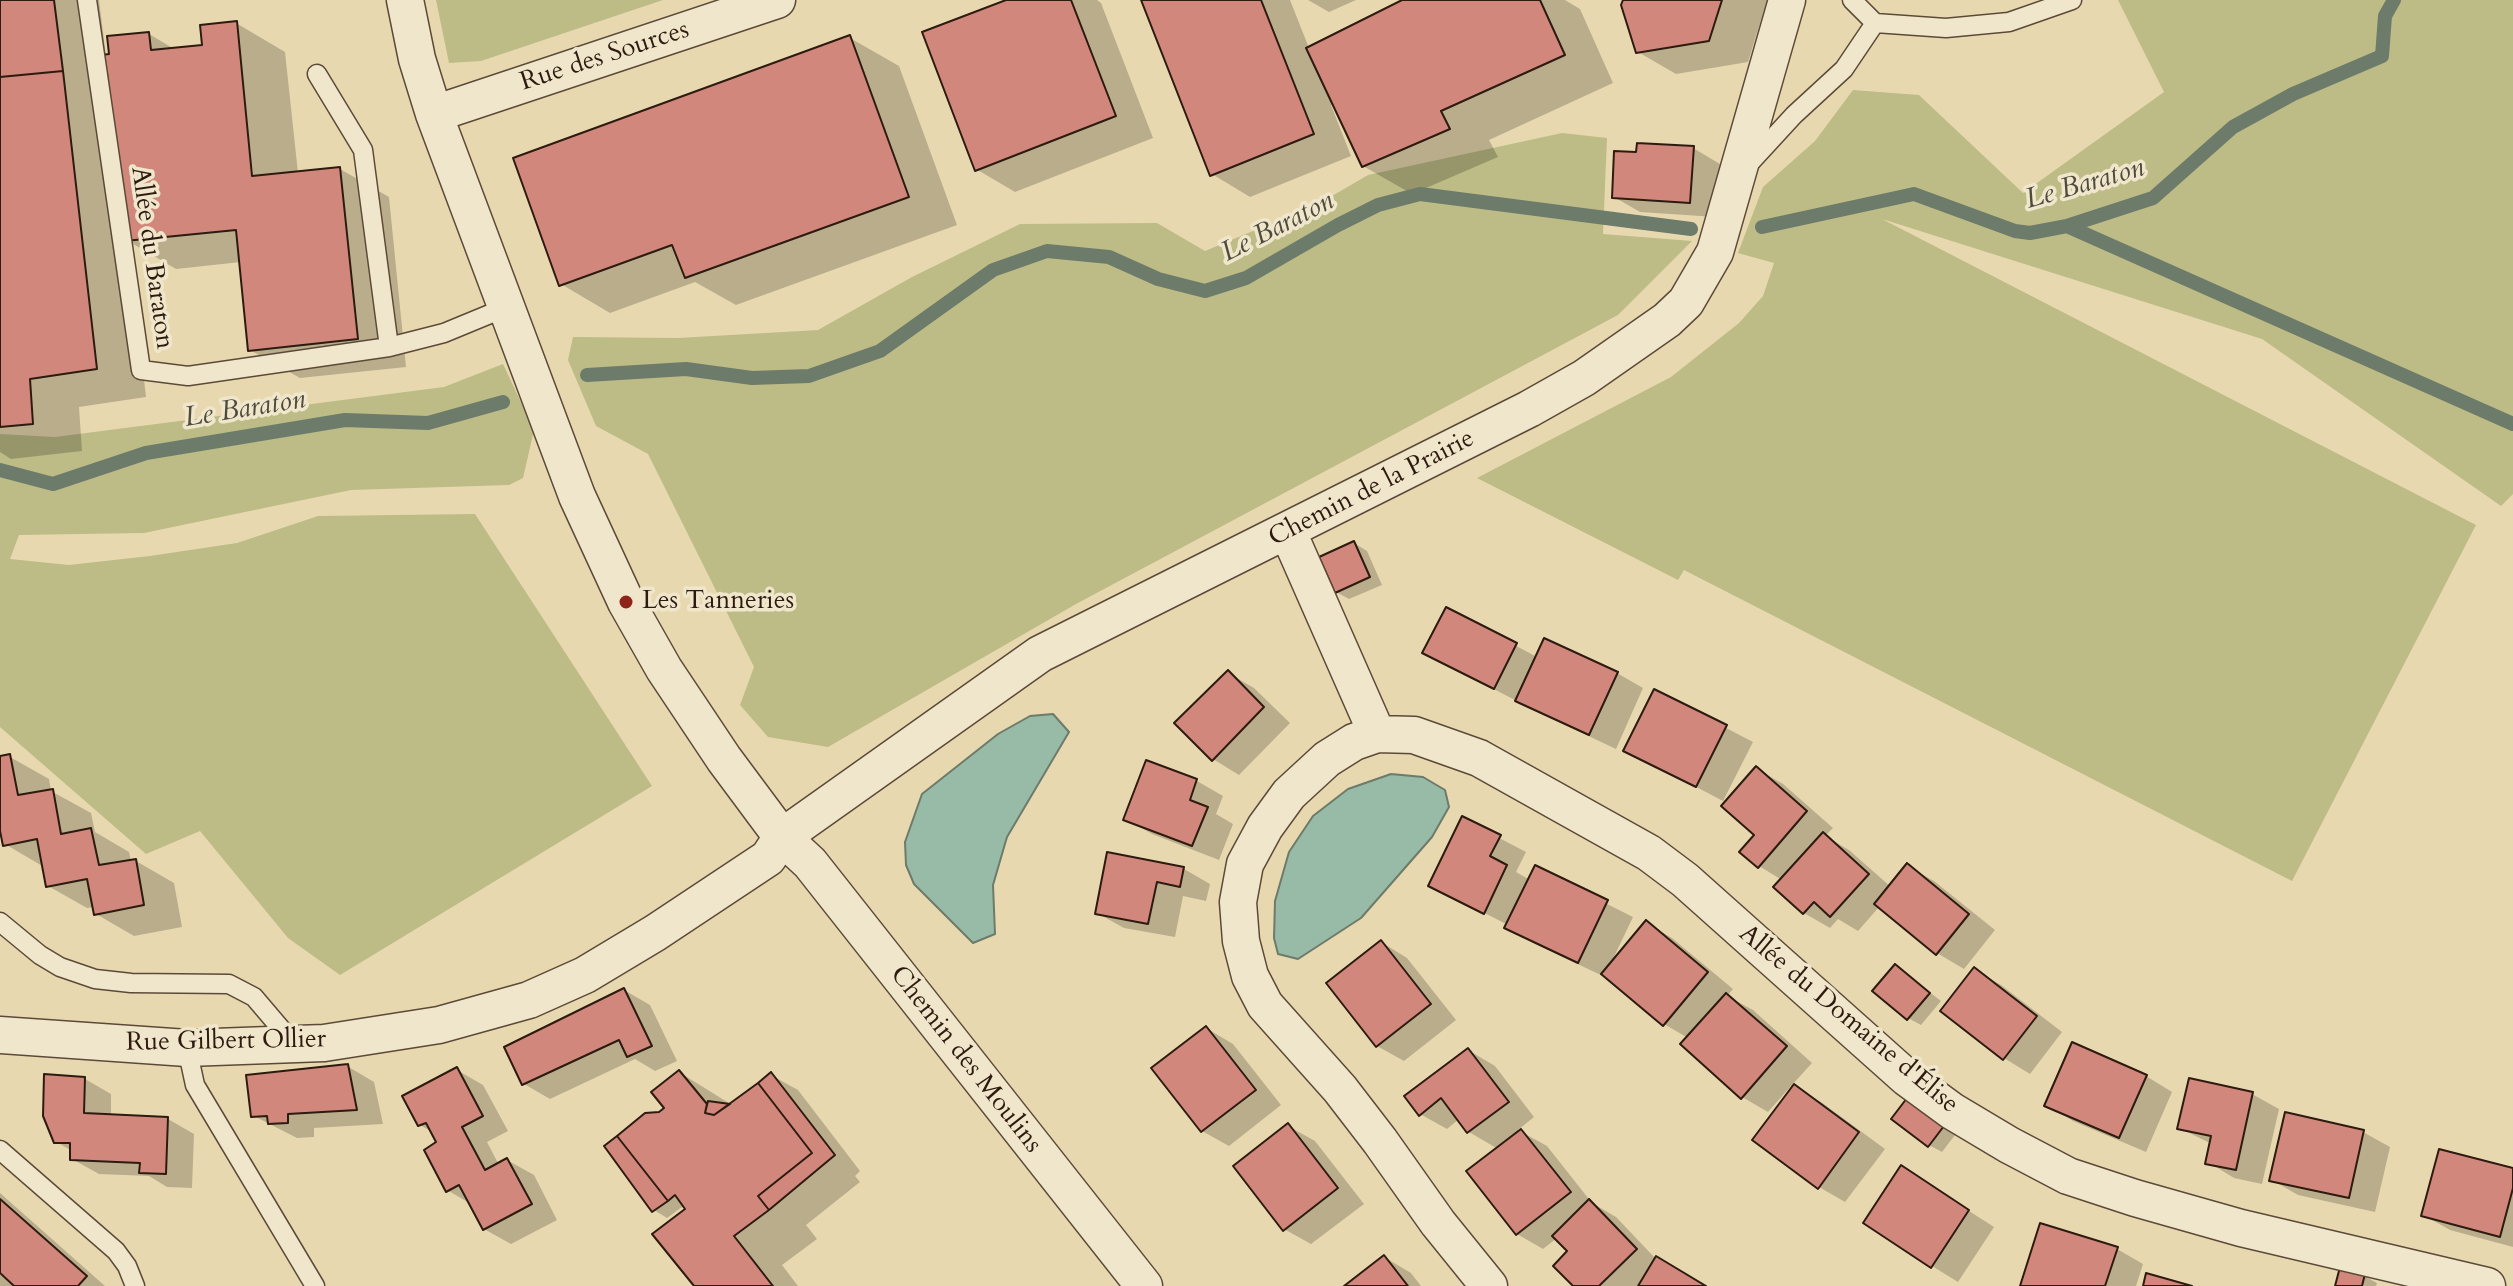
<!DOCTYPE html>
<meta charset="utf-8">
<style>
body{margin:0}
canvas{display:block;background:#e7d8af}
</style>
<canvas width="2513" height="1286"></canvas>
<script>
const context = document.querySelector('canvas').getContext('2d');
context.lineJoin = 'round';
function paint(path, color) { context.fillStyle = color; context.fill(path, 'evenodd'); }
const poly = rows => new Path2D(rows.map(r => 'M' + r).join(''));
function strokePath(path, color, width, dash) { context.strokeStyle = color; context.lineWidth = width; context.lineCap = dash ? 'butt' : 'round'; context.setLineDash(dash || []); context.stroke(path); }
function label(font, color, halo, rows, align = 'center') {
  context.font = font + ' Cardo,serif'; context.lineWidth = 7; context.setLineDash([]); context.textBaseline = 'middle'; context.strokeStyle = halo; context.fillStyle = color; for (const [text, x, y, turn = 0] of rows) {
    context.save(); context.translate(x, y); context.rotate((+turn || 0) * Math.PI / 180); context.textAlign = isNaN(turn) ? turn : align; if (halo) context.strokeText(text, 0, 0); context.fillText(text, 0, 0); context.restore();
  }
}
paint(poly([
 [436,0,663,0,481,61,449,63],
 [2118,0,2513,0,2513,494,2501,506,2262,339,1882,219,2476,525,2292,881,1684,570,1678,580,1477,478,1671,377,1739,323,1763,296,1774,263,1738,253,1763,187,1815,141,1853,90,1919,95,2023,193,2164,92],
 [1562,133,1607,138,1603,234,1692,241,1618,315,1076,604,828,747,768,737,740,705,754,667,648,454,596,426,568,360,573,337,678,338,818,330,912,277,1020,224,1157,223,1205,251,1320,203,1368,175],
 [503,364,534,430,523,478,509,485,351,490,144,533,19,535,10,559,69,565,150,556,237,543,318,516,475,514,652,786,340,975,288,938,200,831,146,854,0,727,0,434,55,437,444,387]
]), '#bdbc86');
const water = poly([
 [1053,714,1069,732,1007,837,993,885,995,934,973,943,914,884,906,865,905,842,922,794,998,734,1030,716,1053,714],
 [1391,774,1423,777,1445,790,1449,807,1432,837,1361,918,1298,959,1278,954,1274,938,1275,901,1289,852,1313,816,1348,789,1391,774]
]);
paint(water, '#97bba6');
strokePath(water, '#6d7b6a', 2);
paint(poly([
 [0,0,99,0,106,56,149,34,176,50,204,47,236,23,285,52,298,173,340,169,389,197,406,367,300,378,250,350,241,262,176,269,128,241,146,397,79,407,82,451,11,459,0,452],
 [1011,0,1097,0,1101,3,1153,138,1015,192,976,169],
 [1143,0,1290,0,1309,48,1408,0,1565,0,1580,9,1613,83,1489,140,1498,157,1412,194,1363,166,1334,104,1331,105,1351,156,1250,197,1212,174],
 [1308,0,1356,0,1329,12],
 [1625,0,1767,0,1748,62,1676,74,1638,52],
 [850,38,899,66,957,225,736,305,695,282,610,313,561,284],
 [1693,148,1720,164,1716,217,1640,212,1614,197,1638,154],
 [1354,543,1367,551,1382,585,1349,599,1336,592],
 [1447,609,1537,657,1617,673,1643,688,1616,749,1544,715,1451,667],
 [1228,673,1254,688,1290,723,1239,775,1213,759],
 [1655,691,1753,742,1723,801,1626,750],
 [10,757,49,779,51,791,91,813,95,832,129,852,131,861,136,861,174,883,182,927,134,936,96,914,94,907,87,908,48,886,44,867,5,844,3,837,0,837,0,758],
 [1147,762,1197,781,1223,796,1216,814,1233,824,1219,860,1152,834,1126,819],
 [1757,769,1783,784,1833,828,1825,836,1849,850,1891,887,1907,866,1934,881,1995,930,1964,969,1937,953,1879,907,1858,931,1838,919,1830,928,1804,913,1782,880,1759,866],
 [1463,819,1526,852,1516,872,1530,880,1535,868,1633,917,1612,961,1646,923,1672,938,1733,989,1727,996,1753,1010,1812,1063,1792,1085,1821,1102,1885,1149,1845,1202,1819,1187,1791,1086,1768,1112,1742,1097,1688,1038,1664,1024,1605,977,1533,943,1507,928,1508,925,1430,885],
 [1109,855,1184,869,1210,884,1206,901,1183,896,1175,937,1124,928,1097,913],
 [1381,942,1407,958,1456,1020,1404,1061,1377,1046],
 [1896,966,1941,1001,1921,1025,1908,1018],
 [1975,970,2001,985,2062,1032,2030,1074,2004,1058],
 [624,990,650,1005,677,1061,655,1071,635,1059,550,1099,524,1084],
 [1206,1028,1233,1044,1281,1105,1229,1146,1202,1131,1154,1068],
 [1468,1050,1495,1066,1534,1117,1518,1130,1547,1146,1592,1203,1616,1217,1655,1258,1703,1286,1575,1286,1570,1251,1557,1238,1543,1249,1517,1234,1498,1149,1469,1132,1459,1119,1447,1129,1420,1114],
 [347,1066,374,1082,383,1124,314,1128,314,1137,297,1138,252,1115],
 [457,1070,483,1085,508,1131,487,1142,499,1165,507,1160,534,1175,557,1220,511,1244,484,1229,471,1204,447,1190,439,1143,434,1133,420,1125],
 [679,1072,732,1105,771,1075,798,1090,860,1171,855,1176,860,1182,806,1225,817,1239,782,1265,798,1286,697,1286,687,1210,682,1207,667,1218,654,1210,660,1114,667,1108],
 [2146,1076,2172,1092,2146,1152,2073,1121,2047,1105],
 [85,1079,111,1094,111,1116,168,1119,194,1134,192,1188,167,1187,149,1176,99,1174,72,1159,72,1151,55,1141],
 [2252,1094,2279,1109,2262,1184,2234,1178,2208,1162,2212,1144,2179,1128],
 [1920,1108,1955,1135,1942,1152,1929,1145],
 [1288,1126,1315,1141,1364,1204,1311,1244,1284,1229],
 [2363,1132,2390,1147,2375,1212,2298,1195,2272,1180],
 [1902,1168,1994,1227,1958,1282,1932,1266],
 [2513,1170,2513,1247,2450,1230,2423,1215],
 [0,1193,105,1286,0,1286],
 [2117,1249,2143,1264,2136,1286,2022,1286],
 [1384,1257,1411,1273,1421,1286,1347,1286],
 [2364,1276,2377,1283,2376,1286,2337,1286]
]), '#0003');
strokePath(poly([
 [2067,226,2513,424],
 [1762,227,1914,194,2015,231,2030,233,2067,226,2153,198,2233,127,2293,94,2382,56,2385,16,2394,0],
 [587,375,686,369,752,378,809,376,880,351,993,270,1047,251,1109,257,1158,279,1205,291,1246,278,1338,225,1378,205,1420,194,1691,229],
 [0,470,53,484,146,453,345,420,428,423,503,402]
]), '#6d7b6a', 14);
const building = poly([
 [0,0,54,0,63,71,0,77,0,0],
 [1006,0,1071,0,1116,116,975,171,922,32,1006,0],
 [1141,0,1261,0,1314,134,1210,176,1141,0],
 [1402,0,1540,0,1565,55,1441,111,1450,129,1362,167,1306,48,1402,0],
 [1623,0,1722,0,1709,41,1636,53,1621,5,1623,0],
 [237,21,252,176,340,167,358,339,248,351,236,230,125,241,107,73,103,73,101,55,109,54,107,36,149,32,151,50,202,45,200,25,237,21],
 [850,35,909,197,685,278,672,245,559,286,513,158,850,35],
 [63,71,97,369,30,379,33,424,0,427,0,77,63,71],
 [1637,143,1694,146,1690,203,1612,198,1614,151,1636,152,1637,143],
 [1354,541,1370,577,1335,593,1319,557,1354,541],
 [1446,607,1517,643,1494,689,1422,653,1446,607],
 [1544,638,1618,672,1589,735,1515,701,1544,638],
 [1228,670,1264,707,1212,761,1174,723,1228,670],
 [1654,689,1727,725,1696,787,1623,751,1654,689],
 [10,754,18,795,53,789,61,834,91,828,99,865,136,859,144,905,94,915,87,879,46,887,37,839,3,846,0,831,0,756,10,754],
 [1146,760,1197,779,1190,800,1208,807,1192,846,1123,820,1146,760],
 [1756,766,1807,811,1758,868,1739,852,1754,835,1721,806,1756,766],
 [1462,816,1501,835,1490,856,1507,865,1484,914,1428,886,1462,816],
 [1823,832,1869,874,1830,917,1814,902,1803,914,1773,887,1823,832],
 [1107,852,1184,867,1180,887,1157,882,1148,924,1095,914,1107,852],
 [1907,863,1969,914,1936,955,1874,904,1907,863],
 [1535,865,1608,900,1578,963,1504,928,1535,865],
 [1646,920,1708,972,1663,1026,1601,974,1646,920],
 [1381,940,1431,1004,1376,1047,1326,983,1381,940],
 [1895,964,1930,993,1907,1020,1872,991,1895,964],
 [1974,967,2037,1016,2003,1060,1940,1011,1974,967],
 [624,988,652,1046,627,1057,619,1040,522,1085,504,1047,624,988],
 [1726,993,1787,1046,1741,1099,1680,1044,1726,993],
 [1206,1026,1256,1090,1201,1132,1151,1068,1206,1026],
 [2072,1042,2147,1075,2119,1138,2044,1106,2072,1042],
 [1468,1048,1509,1102,1467,1133,1441,1098,1419,1116,1404,1096,1468,1048],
 [348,1064,357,1110,288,1114,288,1123,268,1124,267,1116,251,1117,246,1075,348,1064],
 [457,1067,483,1116,462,1127,485,1170,507,1158,532,1204,483,1230,459,1185,446,1192,424,1150,436,1142,426,1123,418,1126,402,1096,457,1067],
 [679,1070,707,1104,705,1113,714,1115,758,1083,812,1153,758,1196,769,1210,734,1236,773,1286,694,1286,652,1234,685,1209,675,1195,668,1201,617,1136,645,1113,659,1112,664,1108,651,1092,679,1070],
 [771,1072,835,1155,769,1210,758,1196,812,1153,758,1083,771,1072],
 [44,1074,85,1077,84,1113,168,1117,166,1174,139,1173,140,1163,70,1160,70,1143,54,1143,43,1116,44,1074],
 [2189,1078,2253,1092,2236,1170,2205,1164,2211,1136,2177,1129,2189,1078],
 [1794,1084,1859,1132,1818,1189,1752,1140,1794,1084],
 [1907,1098,1944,1126,1928,1147,1891,1119,1907,1098],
 [708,1101,730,1104,714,1115,705,1113,708,1101],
 [2285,1112,2364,1130,2349,1198,2269,1181,2285,1112],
 [1288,1123,1338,1188,1283,1231,1233,1166,1288,1123],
 [1521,1129,1571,1192,1516,1235,1466,1171,1521,1129],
 [617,1136,668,1201,652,1212,604,1146,617,1136],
 [2439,1149,2513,1168,2513,1188,2500,1237,2421,1216,2439,1149],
 [1901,1165,1969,1210,1931,1268,1863,1223,1901,1165],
 [0,1199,87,1276,78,1286,14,1286,0,1273,0,1199],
 [1589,1199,1637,1249,1599,1286,1573,1286,1553,1266,1567,1251,1552,1236,1589,1199],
 [2040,1223,2118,1247,2105,1286,2020,1286,2040,1223],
 [1384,1255,1408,1286,1344,1286,1384,1255],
 [1656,1256,1706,1286,1638,1286,1656,1256],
 [2340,1267,2365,1274,2362,1286,2335,1286,2340,1267],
 [2146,1273,2192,1286,2143,1286,2146,1273]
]);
paint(building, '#d1877c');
strokePath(building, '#2e1b10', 2);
const service = poly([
 [87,0,141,370,188,376,389,347,363,150,317,74],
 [1852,0,1875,23,1946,28,2009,22,2072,0],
 [1748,165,1794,115,1844,69,1875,23],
 [389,347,444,333,507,307],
 [0,922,40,955,60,967,95,979,131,983,229,984,254,997,294,1044],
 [187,1048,195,1085,315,1286],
 [0,1150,116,1251,127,1266,135,1286]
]);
const minor = poly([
 [405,0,417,59,434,114,577,496,626,602,664,669,724,759,782,837,810,863,1144,1286],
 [434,114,777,0],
 [1288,532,1377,734],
 [0,1035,187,1048,324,1043,439,1025,529,1000,585,975,655,933,768,858,782,837,1040,654,1529,409,1584,378,1667,320,1686,302,1715,252,1787,0],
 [1489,1286,1438,1223,1380,1141,1340,1089,1265,1005,1250,976,1241,941,1238,902,1245,864,1265,827,1289,794,1327,759,1354,742,1377,734,1414,735,1479,758,1649,853,1685,880,1907,1078,1952,1111,2009,1145,2068,1176,2135,1198,2241,1228,2487,1286]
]);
strokePath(service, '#5c4a38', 21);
strokePath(minor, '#5c4a38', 39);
strokePath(service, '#efe6cb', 18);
strokePath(minor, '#efe6cb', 36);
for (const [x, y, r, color] of [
 [626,602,8,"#8f2418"]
]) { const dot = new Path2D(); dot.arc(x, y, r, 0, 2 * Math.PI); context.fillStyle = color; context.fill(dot); strokePath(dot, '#efe6cb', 3); }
label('26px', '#2e1b10', '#efe6cb', [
 ["Rue des Sources",605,57,-18],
 ["Allée du Baraton",151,258,82],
 ["Chemin de la Prairie",1372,489,-27],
 ["Allée du Domaine d'Élise",1848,1020,40],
 ["Rue Gilbert Ollier",226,1042,-1],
 ["Chemin des Moulins",965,1060,52]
]);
label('26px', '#2e1b10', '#efe6cb', [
 ["Les Tanneries",642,602]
], 'left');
label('italic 28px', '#4e4b3d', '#efe6cb', [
 ["Le Baraton",2085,185,-16],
 ["Le Baraton",1278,228,-27],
 ["Le Baraton",245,410,-9]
]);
</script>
